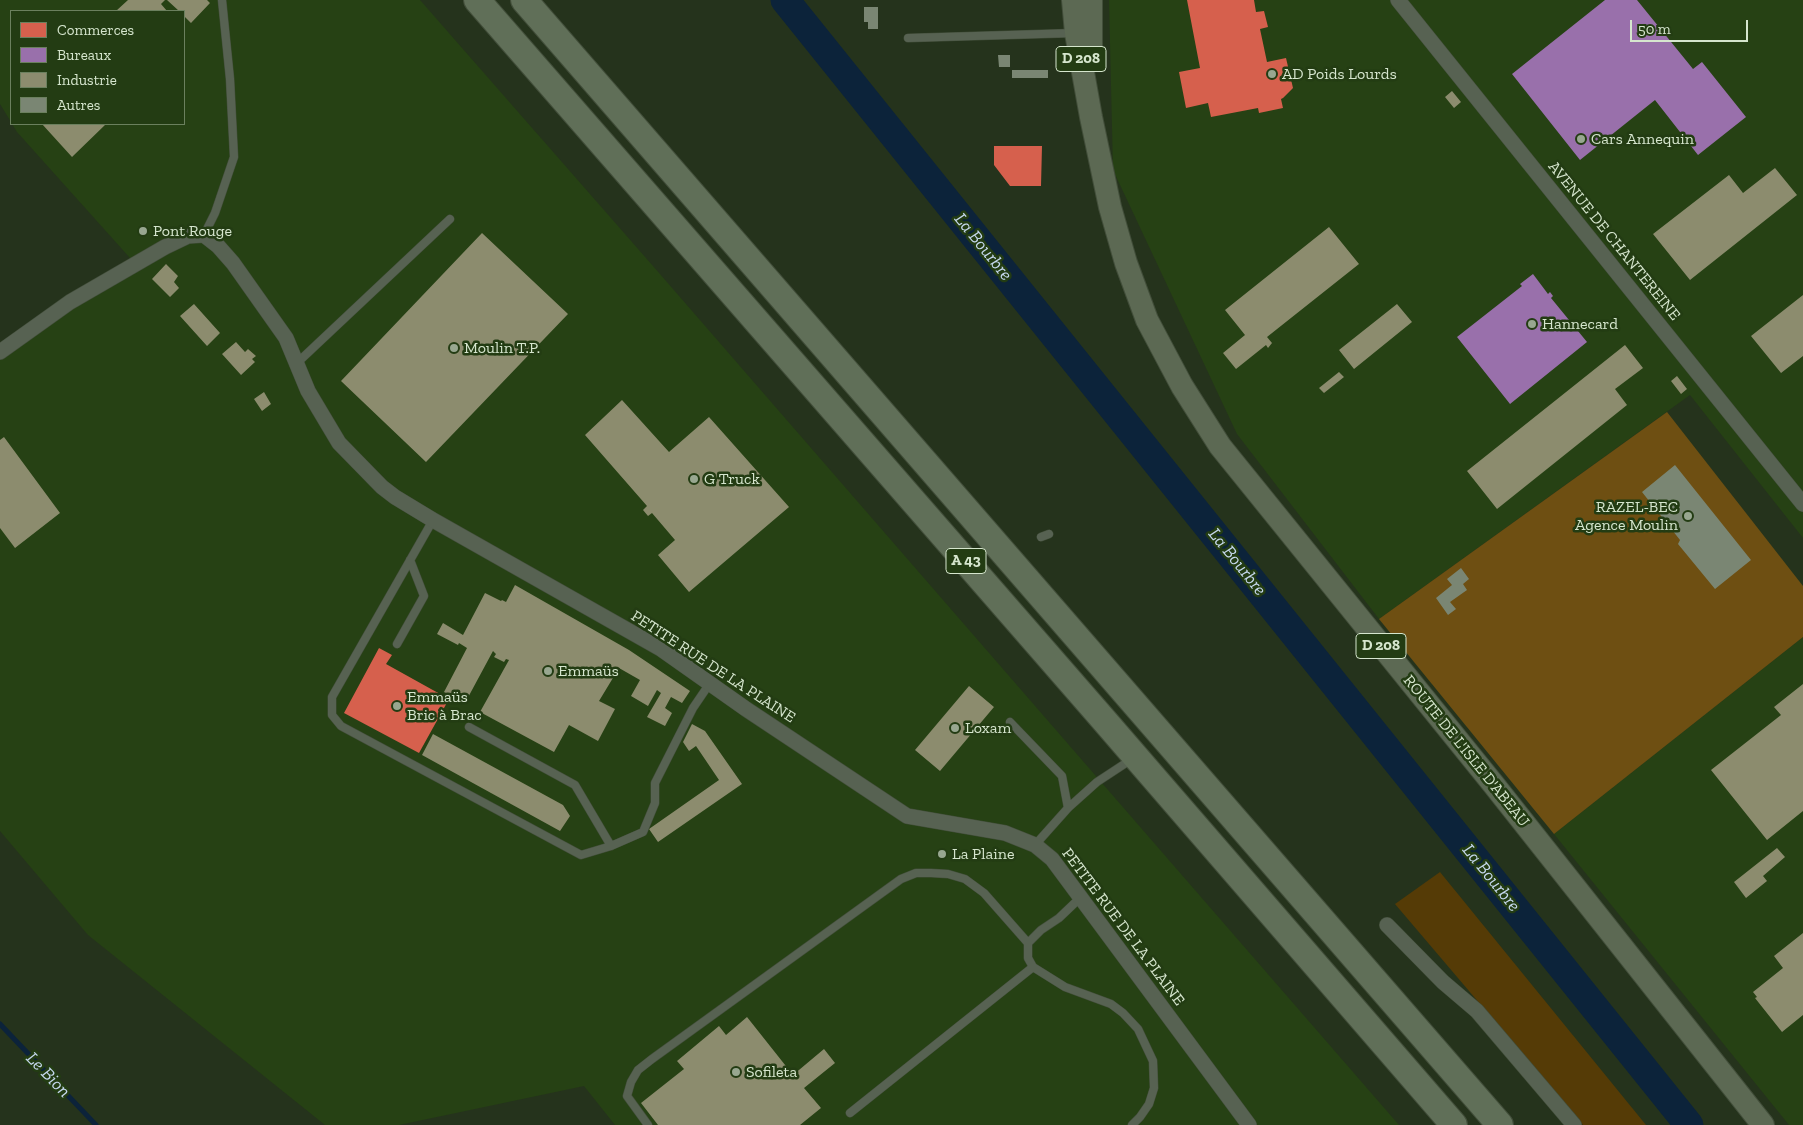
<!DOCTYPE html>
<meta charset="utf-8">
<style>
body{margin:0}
#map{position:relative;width:1803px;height:1125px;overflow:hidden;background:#25331c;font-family:"Zilla Slab",serif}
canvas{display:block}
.legend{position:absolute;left:10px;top:10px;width:175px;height:115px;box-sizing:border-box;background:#233c13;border:1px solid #6b805e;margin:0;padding:6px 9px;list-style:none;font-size:15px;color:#d6e6ce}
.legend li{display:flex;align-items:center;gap:10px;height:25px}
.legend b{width:25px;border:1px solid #6b805e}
.scale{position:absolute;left:1630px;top:20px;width:118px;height:22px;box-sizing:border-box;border:2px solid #d6e6ce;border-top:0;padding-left:6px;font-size:15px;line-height:18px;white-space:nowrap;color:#d6e6ce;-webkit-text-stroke:4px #233c13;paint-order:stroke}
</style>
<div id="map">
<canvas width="1803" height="1125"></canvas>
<ul class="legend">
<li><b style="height:14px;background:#d6604d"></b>Commerces</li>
<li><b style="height:14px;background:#9970ab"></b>Bureaux</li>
<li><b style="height:14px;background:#8c8c6e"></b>Industrie</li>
<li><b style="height:14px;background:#7a8673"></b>Autres</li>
</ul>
<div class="scale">50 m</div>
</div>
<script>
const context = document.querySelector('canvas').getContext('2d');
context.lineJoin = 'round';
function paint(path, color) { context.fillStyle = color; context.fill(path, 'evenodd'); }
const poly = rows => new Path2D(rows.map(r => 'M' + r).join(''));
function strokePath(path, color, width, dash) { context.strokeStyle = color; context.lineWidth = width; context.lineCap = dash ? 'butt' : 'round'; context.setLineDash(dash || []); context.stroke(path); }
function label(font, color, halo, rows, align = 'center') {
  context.font = font + ' "Zilla Slab",serif'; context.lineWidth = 5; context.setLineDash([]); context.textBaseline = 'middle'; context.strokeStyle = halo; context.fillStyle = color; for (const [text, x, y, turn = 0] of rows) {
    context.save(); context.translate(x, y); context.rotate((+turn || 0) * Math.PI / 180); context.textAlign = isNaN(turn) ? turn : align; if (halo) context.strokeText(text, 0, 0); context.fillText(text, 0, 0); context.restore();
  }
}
paint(poly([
 [0,0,420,0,653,266,1399,1125,615,1125,584,1086,399,1125,325,1125,88,935,0,831,0,356,130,258,17,132,12,124,184,124,184,11,11,11,11,122,0,104],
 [1109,0,1803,0,1803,538,1690,395,1379,619,1237,434,1113,170],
 [1803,637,1803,1125,1789,1125,1554,834]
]), '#264114');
paint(poly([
 [1440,872,1646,1125,1583,1125,1395,904]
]), '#553b06');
paint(poly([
 [1667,412,1803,586,1803,637,1554,834,1379,619]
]), '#6e4f12');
paint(poly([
 [1187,0,1254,0,1256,12,1264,11,1268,27,1260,29,1267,62,1286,58,1293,88,1283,98,1281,99,1283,108,1259,113,1258,108,1211,117,1208,103,1186,108,1179,72,1200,68],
 [994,146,1042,146,1041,186,1010,186,994,165],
 [379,648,392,655,386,664,449,699,419,753,344,713]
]), '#d6604d');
paint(poly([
 [1605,0,1637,0,1693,69,1702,62,1746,117,1698,155,1655,100,1580,160,1512,74],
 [1533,274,1548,294,1550,292,1553,296,1551,298,1587,342,1510,404,1457,337,1522,286,1520,284]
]), '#9970ab');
paint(poly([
 [128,0,165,0,161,4,167,11,116,11],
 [167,0,207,0,210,3,191,23,184,16,184,11,179,11],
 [1452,91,1461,102,1454,108,1445,97],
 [42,124,106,124,72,157],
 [1775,168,1797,195,1690,280,1653,234,1729,175,1743,193],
 [1329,227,1359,264,1267,337,1272,343,1268,348,1266,345,1236,369,1223,353,1245,335,1225,310],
 [482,233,568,314,426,462,341,381],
 [166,264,178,276,174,282,179,288,170,297,152,279],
 [1803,295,1803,356,1781,373,1751,336],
 [194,304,220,333,207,346,180,316],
 [1397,304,1412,322,1354,369,1339,350],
 [236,342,245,352,248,349,256,356,252,359,255,362,241,375,222,354],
 [1625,345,1643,368,1615,389,1627,405,1497,509,1467,471],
 [1339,372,1344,377,1324,393,1319,388],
 [1677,376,1687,389,1681,394,1671,381],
 [264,392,271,404,262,411,254,399],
 [622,400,669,452,709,417,789,507,689,592,658,555,675,540,652,513,648,516,643,510,647,506,585,435],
 [4,437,60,513,15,548,0,528,0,440],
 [515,585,629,650,690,691,682,703,671,697,665,708,672,713,665,726,647,717,661,693,657,690,648,706,631,696,640,680,619,668,599,701,615,709,598,741,569,725,554,752,480,712,509,660,506,659,504,662,494,657,496,654,493,651,465,703,444,692,467,648,459,643,458,645,437,634,443,623,463,635,485,593,501,601,502,600,506,602],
 [1803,684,1803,811,1767,840,1711,770,1781,715,1774,707],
 [969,686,994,707,940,771,915,750],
 [692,724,705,731,742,784,658,842,649,829,719,780,696,746,689,751,683,742],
 [433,734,563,805,570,816,560,831,422,755],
 [1777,848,1785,857,1763,876,1767,881,1746,898,1734,882],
 [1803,933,1803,1015,1782,1032,1755,998,1757,997,1753,992,1783,968,1774,956],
 [747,1017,793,1075,824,1049,835,1063,804,1088,821,1108,800,1125,658,1125,641,1103,684,1069,677,1061,719,1026,726,1035]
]), '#8c8c6e');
strokePath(poly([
 [0,1024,96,1125]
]), '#0c233a', 5);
strokePath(poly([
 [785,0,1689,1125]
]), '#0c233a', 29);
paint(poly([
 [864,7,878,7,878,29,868,29,868,22,864,22],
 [998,55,1010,55,1010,67,999,67],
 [1012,70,1048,70,1048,78,1012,78],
 [1675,465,1751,560,1715,589,1678,544,1680,540,1642,492],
 [1461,568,1469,579,1463,584,1467,590,1450,602,1456,609,1448,615,1436,598,1452,585,1447,579]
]), '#7a8673');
const lane = poly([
 [908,38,1075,33],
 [204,235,215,213,234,157,230,79,222,0],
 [297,363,450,219],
 [433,520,332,697,332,715,341,726,581,855,611,846,643,832,655,803,655,783,693,708,710,683],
 [1041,537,1049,534],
 [397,644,424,596,410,560],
 [1010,722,1062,776,1068,808],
 [469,727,575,785,611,846],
 [1035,845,1068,808,1097,782,1132,759],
 [1028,943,1041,930,1059,918,1081,897],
 [850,1113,1033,967],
 [648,1125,627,1096,631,1082,638,1070,652,1059,901,879,916,873,931,873,948,874,965,879,984,893,1028,943,1028,958,1033,967,1065,987,1111,1004,1123,1013,1138,1029,1153,1061,1154,1088,1149,1104,1140,1117,1132,1125]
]);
const street = poly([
 [1398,0,1803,504],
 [0,352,70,302,165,247,188,236,204,235,218,246,233,263,286,338,308,391,339,443,382,487,395,497,433,520,661,649,746,709,907,816,1005,833,1035,845,1052,859,1249,1125],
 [1387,925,1443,982,1477,1011,1574,1125]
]);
const primary = poly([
 [1073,0,1076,33,1091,117,1110,207,1126,263,1147,320,1182,386,1220,446,1494,785,1763,1125],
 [1091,0,1091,56]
]);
const highway = poly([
 [477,0,1103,719,1454,1125],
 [524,0,1500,1125]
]);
strokePath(lane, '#424e3a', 9);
strokePath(street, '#424e3a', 16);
strokePath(primary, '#424e3a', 24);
strokePath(highway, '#424e3a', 28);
strokePath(lane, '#576252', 8);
strokePath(street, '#576252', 15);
strokePath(primary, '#5c6953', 22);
strokePath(highway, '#606f58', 26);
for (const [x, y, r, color] of [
 [1272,74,5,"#98a790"],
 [1581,139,5,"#98a790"],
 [143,231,5,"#98a790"],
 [1532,324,5,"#98a790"],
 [454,348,5,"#98a790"],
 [694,479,5,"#98a790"],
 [1688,516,5,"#98a790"],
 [548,671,5,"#98a790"],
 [397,706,5,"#98a790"],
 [955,728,5,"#98a790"],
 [942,854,5,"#98a790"],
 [736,1072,5,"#98a790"]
]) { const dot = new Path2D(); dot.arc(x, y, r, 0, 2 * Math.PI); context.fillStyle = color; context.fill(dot); strokePath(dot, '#233c13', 2); }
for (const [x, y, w] of [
 [1081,59,50],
 [966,561,40],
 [1381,646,50]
]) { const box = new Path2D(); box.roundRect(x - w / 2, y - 12.5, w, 25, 4); context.fillStyle = '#233c13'; context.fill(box); strokePath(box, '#d6e6ce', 1); }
label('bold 15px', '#d6e6ce', null, [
 ["D 208",1081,59],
 ["A 43",966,561],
 ["D 208",1381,646]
]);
label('16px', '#d6e6ce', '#233c13', [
 ["AD Poids Lourds",1282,74],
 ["Cars Annequin",1591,139],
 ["Pont Rouge",153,231],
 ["Hannecard",1542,324],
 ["Moulin T.P.",464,348],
 ["G Truck",704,479],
 ["RAZEL-BEC",1678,507,"right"],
 ["Agence Moulin",1678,525,"right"],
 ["Emmaüs",558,671],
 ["Emmaüs",407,697],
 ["Bric à Brac",407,715],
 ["Loxam",965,728],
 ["La Plaine",952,854],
 ["Sofileta",746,1072]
], 'left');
label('16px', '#d6e6ce', '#233c13', [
 ["AVENUE DE CHANTEREINE",1614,241,51],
 ["PETITE RUE DE LA PLAINE",713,667,33],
 ["ROUTE DE L'ISLE D'ABEAU",1466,751,51],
 ["PETITE RUE DE LA PLAINE",1123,927,53]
]);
label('italic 18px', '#c6d8ee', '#233c13', [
 ["La Bourbre",983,247,51],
 ["La Bourbre",1237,562,51],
 ["La Bourbre",1491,878,51],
 ["Le Bion",48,1075,46]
]);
</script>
